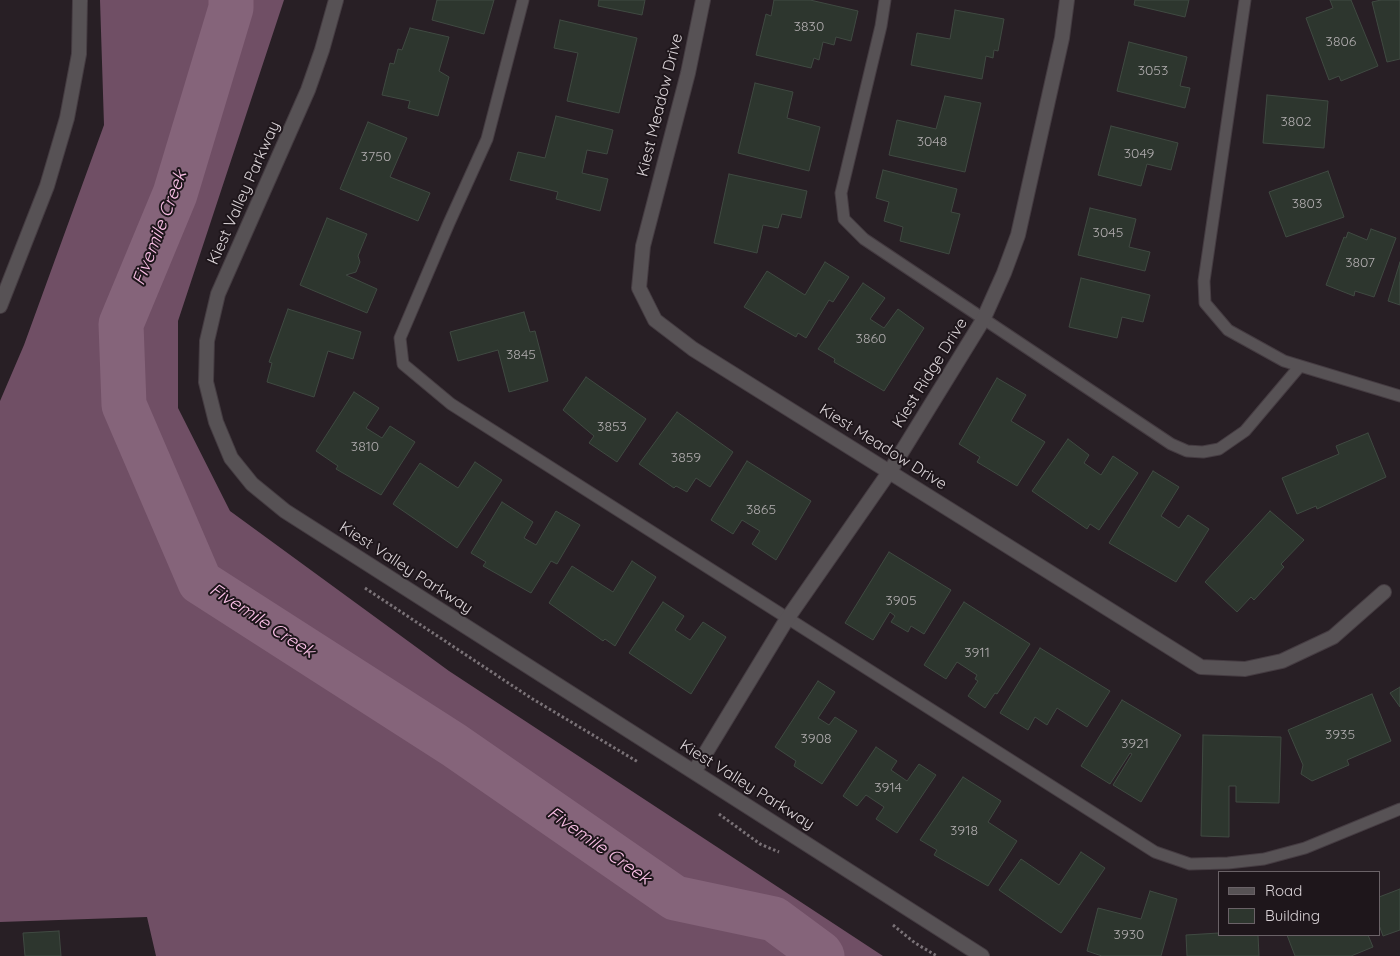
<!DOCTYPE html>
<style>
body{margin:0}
#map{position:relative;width:1400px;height:956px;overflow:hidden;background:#281f25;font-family:Quicksand,sans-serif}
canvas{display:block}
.legend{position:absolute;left:1218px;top:871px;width:162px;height:65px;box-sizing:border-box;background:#1e161b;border:1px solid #6a6267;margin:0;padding:6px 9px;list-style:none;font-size:15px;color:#dbd4d8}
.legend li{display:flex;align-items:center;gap:10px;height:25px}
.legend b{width:25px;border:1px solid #6a6267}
</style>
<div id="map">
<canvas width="1400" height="956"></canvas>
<ul class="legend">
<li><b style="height:6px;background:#575255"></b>Road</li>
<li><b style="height:14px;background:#2d362e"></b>Building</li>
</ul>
</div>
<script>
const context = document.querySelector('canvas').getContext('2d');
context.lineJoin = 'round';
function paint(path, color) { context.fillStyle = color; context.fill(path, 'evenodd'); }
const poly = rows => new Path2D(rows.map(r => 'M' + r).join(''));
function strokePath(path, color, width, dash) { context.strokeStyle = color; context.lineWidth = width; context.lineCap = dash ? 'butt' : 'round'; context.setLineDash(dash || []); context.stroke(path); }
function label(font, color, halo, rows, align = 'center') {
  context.font = font + ' Quicksand,sans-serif'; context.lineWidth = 4; context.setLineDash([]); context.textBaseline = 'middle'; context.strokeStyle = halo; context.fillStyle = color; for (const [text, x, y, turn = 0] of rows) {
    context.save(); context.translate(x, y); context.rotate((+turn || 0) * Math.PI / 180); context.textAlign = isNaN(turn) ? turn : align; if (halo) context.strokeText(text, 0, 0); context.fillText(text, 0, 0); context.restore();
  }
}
paint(poly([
 [100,0,284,0,178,321,178,408,230,511,449,671,883,956,156,956,147,917,0,922,0,401,24,345,104,125]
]), '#704f65');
strokePath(poly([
 [231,0,231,8,175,194,121,324,124,405,200,582,454,745,675,898,774,919,820,953,822,956]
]), '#85647a', 45);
const building = poly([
 [437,0,494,0,484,34,432,20,437,0],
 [599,0,645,0,642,15,598,6,599,0],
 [774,0,810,0,858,11,851,41,836,37,834,45,823,42,819,60,814,58,811,68,756,55,766,14,771,16,774,0],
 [1135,0,1189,0,1185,17,1134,5,1135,0],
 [1330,0,1351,0,1378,66,1341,81,1339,76,1329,80,1306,18,1333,8,1330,0],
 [1381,0,1400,0,1400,59,1387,62,1372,2,1381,0],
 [955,10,1004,19,998,51,994,50,993,58,986,56,982,79,911,65,917,33,950,39,955,10],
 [560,20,637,38,619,113,567,101,578,53,554,48,560,20],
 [410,28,449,37,439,71,449,77,438,116,408,108,410,101,382,95,390,63,394,64,398,49,402,50,410,28],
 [1129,42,1187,57,1180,86,1190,88,1185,108,1117,91,1129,42],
 [755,83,793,92,787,118,820,127,809,171,738,153,755,83],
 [1267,95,1328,101,1324,148,1263,143,1267,95],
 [945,96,981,103,965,172,889,155,897,120,936,129,945,96],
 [556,116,613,130,607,154,587,150,582,173,608,179,600,211,556,199,558,192,510,180,518,152,545,158,556,116],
 [368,122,407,138,390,177,430,193,418,221,340,189,368,122],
 [1111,126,1178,143,1171,170,1147,164,1141,186,1098,175,1111,126],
 [883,170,957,189,951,212,960,214,949,254,900,241,903,227,884,221,889,202,876,198,883,170],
 [1328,171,1344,217,1286,237,1269,192,1328,171],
 [729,174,807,191,801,218,782,214,778,228,763,225,757,253,714,243,729,174],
 [1090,208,1136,219,1129,247,1150,252,1145,271,1078,255,1090,208],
 [327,218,367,234,358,256,360,262,356,272,346,275,377,289,367,313,300,285,327,218],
 [1371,229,1396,238,1374,297,1355,291,1354,296,1326,285,1344,237,1346,238,1348,232,1367,240,1371,229],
 [825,262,849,277,833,302,829,300,806,338,798,333,796,337,744,307,767,271,805,295,825,262],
 [1400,262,1400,305,1388,301,1400,262],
 [1081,278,1150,295,1143,322,1122,317,1117,338,1069,327,1081,278],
 [863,283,885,298,870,319,884,328,898,309,924,328,884,391,834,362,835,359,818,349,863,283],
 [288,309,361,332,353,359,328,351,314,397,267,382,272,363,269,362,288,309],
 [524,312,530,332,535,331,548,381,509,392,498,350,458,361,450,332,524,312],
 [586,377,646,419,617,462,589,443,594,436,563,410,586,377],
 [997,378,1026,395,1011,421,1045,442,1017,486,977,462,980,457,959,444,997,378],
 [354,392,379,408,366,428,382,438,390,426,415,442,381,495,336,469,338,466,316,451,354,392],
 [677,412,733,452,710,487,696,478,687,492,676,486,674,488,639,464,677,412],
 [1368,433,1386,477,1317,509,1316,506,1297,514,1282,478,1339,454,1336,446,1368,433],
 [1068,439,1089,455,1084,463,1101,475,1113,456,1138,473,1099,530,1090,524,1087,529,1032,491,1068,439],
 [747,461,811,501,776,560,752,544,760,531,742,520,733,534,711,520,747,461],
 [475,462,502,480,457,548,393,504,420,463,458,488,475,462],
 [1153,471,1179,487,1161,516,1179,528,1188,515,1209,529,1176,582,1109,543,1153,471],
 [502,502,533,522,524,538,536,545,556,511,580,525,557,564,551,561,531,593,483,566,486,562,471,553,502,502],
 [1270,511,1304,540,1281,564,1284,567,1254,600,1251,597,1237,612,1205,582,1270,511],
 [889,552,951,590,924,634,911,626,908,632,891,622,895,616,890,612,873,640,845,623,889,552],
 [632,561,656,577,615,646,605,639,603,641,549,603,572,566,613,592,632,561],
 [663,602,684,616,675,630,690,640,703,622,726,637,691,694,629,653,663,602],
 [964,602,1030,644,997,694,995,693,985,708,968,696,978,681,975,679,977,675,957,662,946,679,924,665,964,602],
 [1040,648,1110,691,1087,727,1057,708,1047,725,1035,717,1028,730,1000,713,1040,648],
 [818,681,835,692,818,718,829,725,835,717,857,731,822,784,794,766,796,761,775,747,818,681],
 [1400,687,1400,707,1390,693,1400,687],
 [1372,694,1391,741,1347,760,1349,765,1312,781,1301,774,1303,765,1288,730,1372,694],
 [1122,700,1181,735,1141,802,1113,785,1132,754,1130,753,1110,784,1081,766,1122,700],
 [1203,735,1281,737,1279,803,1236,802,1236,786,1229,786,1229,837,1201,836,1203,735],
 [876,747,897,761,891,770,907,781,919,764,936,775,897,833,876,819,884,807,866,795,857,806,843,796,876,747],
 [963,777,1001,801,988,822,1017,841,988,886,934,855,937,850,920,840,963,777],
 [1081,852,1105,868,1061,933,999,890,1021,859,1059,885,1081,852],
 [1400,889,1400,930,1383,936,1379,925,1379,897,1400,889],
 [1150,891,1177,899,1161,956,1102,956,1087,951,1098,908,1141,919,1150,891],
 [59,931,61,956,25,956,23,933,59,931],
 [1219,933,1219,935,1258,935,1259,956,1187,956,1186,935,1219,933],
 [1287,935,1368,935,1373,947,1351,956,1295,956,1287,935]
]);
paint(building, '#2d362e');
strokePath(building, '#404a42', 1);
const service = poly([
 [523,0,487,139,449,223,400,338,403,364,451,404,1155,852,1190,864,1228,863,1264,859,1305,848,1400,809],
 [885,0,881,26,841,193,844,219,864,239,1171,444,1187,451,1203,452,1219,449,1245,431,1300,366],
 [1245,0,1204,281,1205,303,1228,330,1284,361,1400,396]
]);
const minor = poly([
 [336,0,322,50,308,90,218,294,207,341,206,382,216,422,231,458,252,484,285,511,982,956],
 [703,0,688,73,643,246,639,288,655,320,693,349,1201,667,1245,669,1282,661,1333,637,1384,592],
 [0,306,47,186,67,118,79,54,80,0],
 [694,772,787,619,890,471,983,320,1004,273,1018,235,1062,38,1067,0]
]);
strokePath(service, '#453c42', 13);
strokePath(minor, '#453c42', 16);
strokePath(poly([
 [365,588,531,698,638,762],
 [719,814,760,844,779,852],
 [893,925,915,943,937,956]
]), '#7a7277', 3, [2.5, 2.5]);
strokePath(service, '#575255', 11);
strokePath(minor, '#575255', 14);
label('14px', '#b0acae', null, [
 ["3830",809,27],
 ["3806",1341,42],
 ["3053",1153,71],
 ["3802",1296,122],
 ["3048",932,142],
 ["3049",1139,154],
 ["3750",376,157],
 ["3803",1307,204],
 ["3045",1108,233],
 ["3807",1360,263],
 ["3860",871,339],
 ["3845",521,355],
 ["3853",612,427],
 ["3810",365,447],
 ["3859",686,458],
 ["3865",761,510],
 ["3905",901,601],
 ["3911",977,653],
 ["3935",1340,735],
 ["3908",816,739],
 ["3921",1135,744],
 ["3914",888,788],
 ["3918",964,831],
 ["3930",1129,935]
]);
label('16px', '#dbd4d8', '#1e161b', [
 ["Kiest Meadow Drive",660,105,-76],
 ["Kiest Valley Parkway",244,193,-66],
 ["Kiest Ridge Drive",930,373,-58],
 ["Kiest Meadow Drive",883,447,32],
 ["Kiest Valley Parkway",406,568,33],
 ["Kiest Valley Parkway",747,785,32]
]);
label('italic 18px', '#fbc0e7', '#1e161b', [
 ["Fivemile Creek",160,228,-69],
 ["Fivemile Creek",262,621,33],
 ["Fivemile Creek",599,846,35]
]);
</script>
